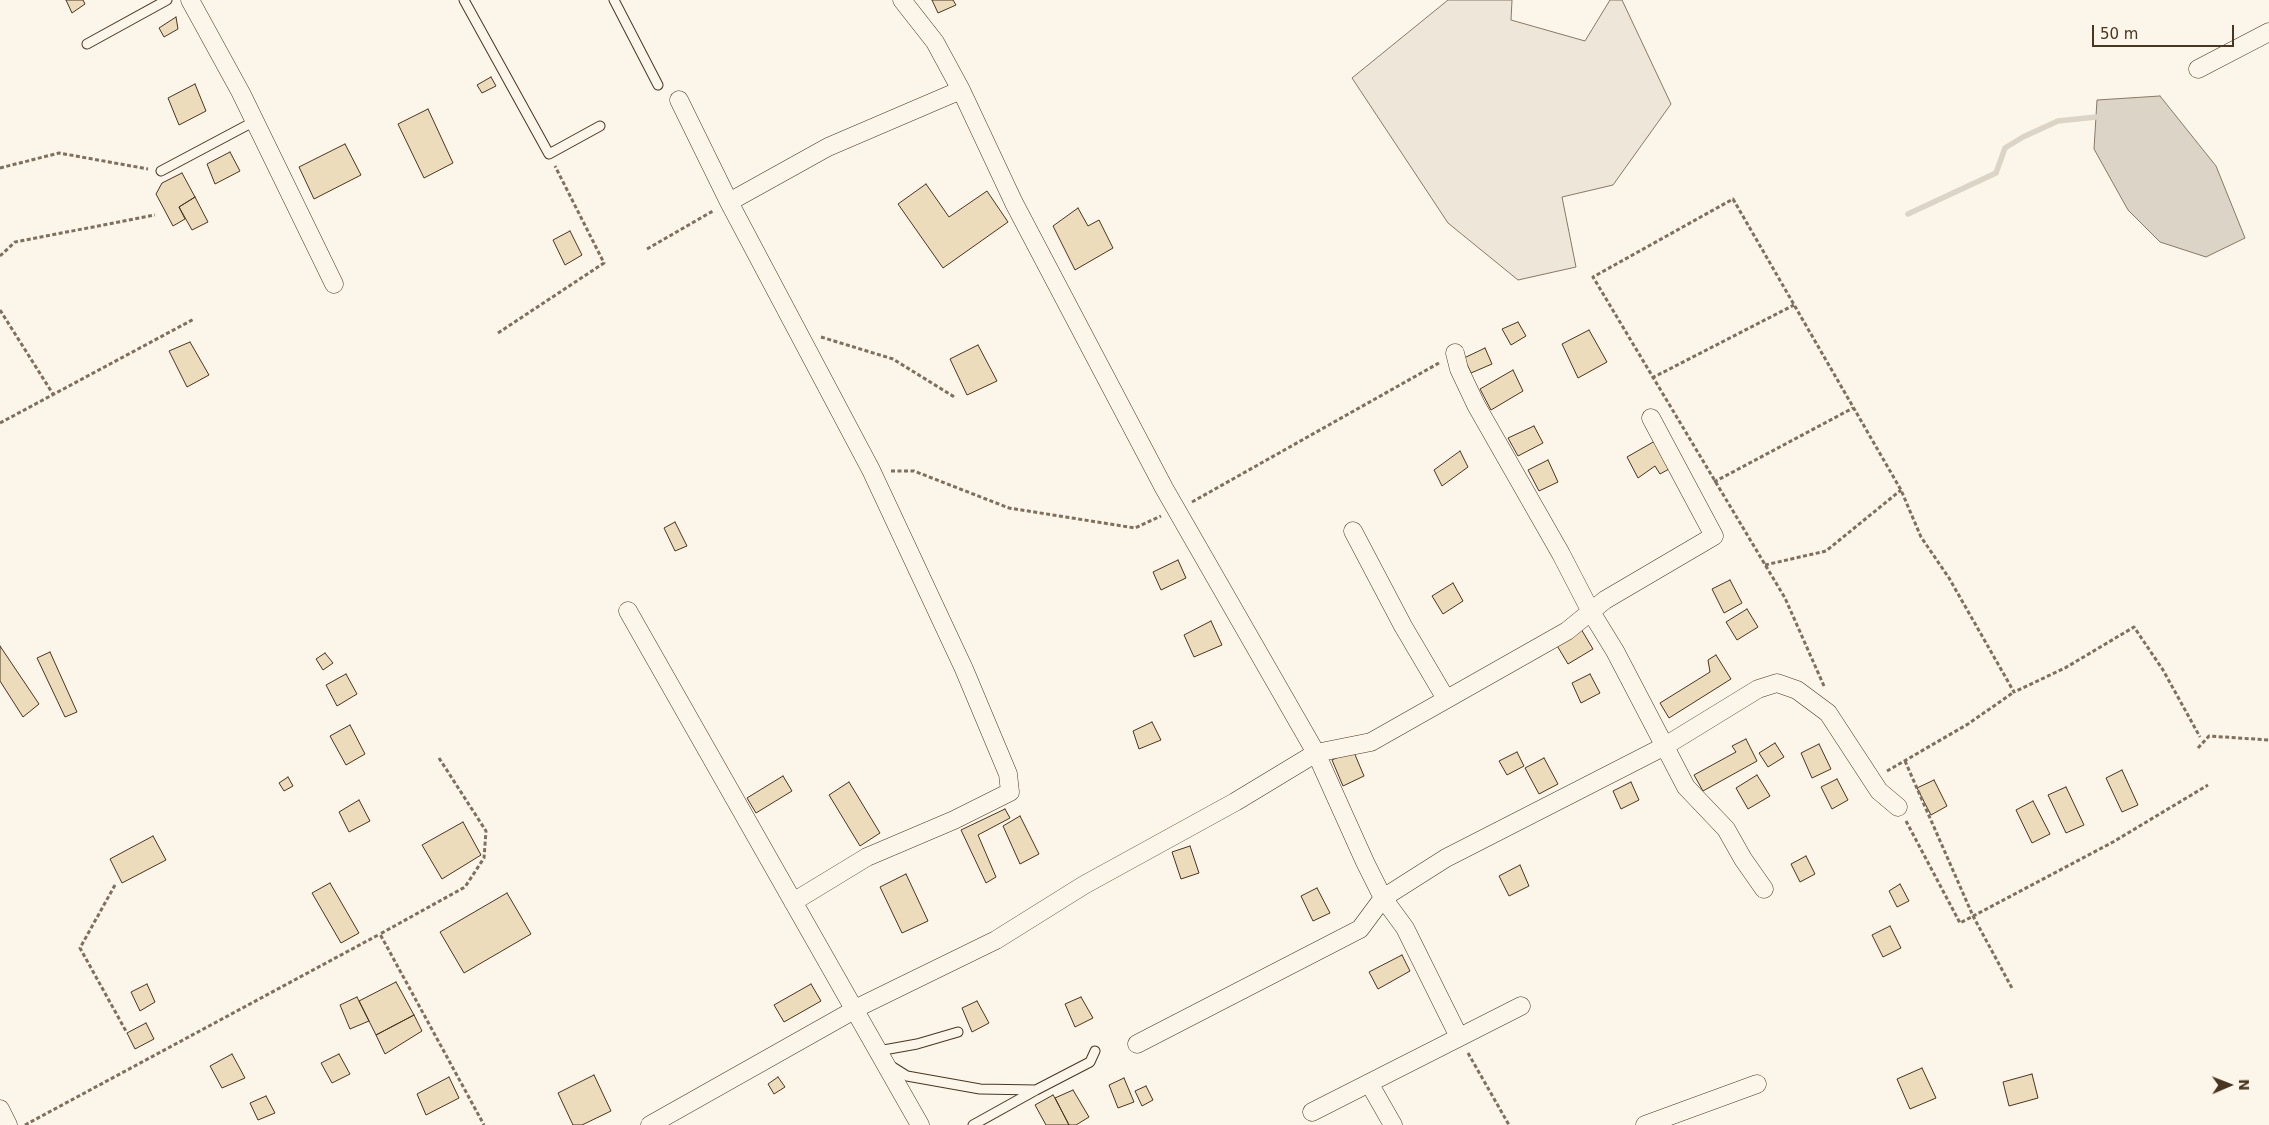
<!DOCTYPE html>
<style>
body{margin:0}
#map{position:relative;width:2269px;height:1125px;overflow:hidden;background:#fbf6e9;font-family:"DejaVu Sans",sans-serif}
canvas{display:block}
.north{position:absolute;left:2204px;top:1060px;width:50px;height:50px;-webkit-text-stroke:4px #fbf6e9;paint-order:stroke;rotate:89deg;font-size:14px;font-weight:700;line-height:20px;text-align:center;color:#4a3520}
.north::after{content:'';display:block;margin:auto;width:18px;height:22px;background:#4a3520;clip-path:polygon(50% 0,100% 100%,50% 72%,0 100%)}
.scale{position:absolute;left:2092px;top:25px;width:142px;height:22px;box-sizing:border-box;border:2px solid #4a3520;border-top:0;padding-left:6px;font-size:15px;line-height:18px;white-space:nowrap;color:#4a3520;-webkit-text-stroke:4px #fbf6e9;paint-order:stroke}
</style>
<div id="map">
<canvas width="2269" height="1125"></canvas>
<div class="north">N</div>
<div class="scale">50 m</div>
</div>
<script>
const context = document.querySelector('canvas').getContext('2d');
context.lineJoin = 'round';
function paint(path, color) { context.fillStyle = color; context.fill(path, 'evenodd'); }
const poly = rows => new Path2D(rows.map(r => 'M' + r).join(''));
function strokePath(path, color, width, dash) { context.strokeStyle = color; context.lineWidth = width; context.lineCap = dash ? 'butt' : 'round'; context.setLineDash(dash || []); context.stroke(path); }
const green = poly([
 [1448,0,1512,0,1511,20,1585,41,1610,0,1622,0,1671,104,1613,185,1562,197,1576,267,1518,280,1448,223,1352,78,1448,0]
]);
paint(green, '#ede6d9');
strokePath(green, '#887966', 1);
const water = poly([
 [2160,96,2216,166,2245,238,2206,257,2160,242,2128,210,2094,149,2097,100,2160,96]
]);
paint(water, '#dcd4c6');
strokePath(water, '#887966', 1);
strokePath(poly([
 [1908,214,1996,173,2005,148,2023,137,2058,121,2096,117]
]), '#dcd4c6', 5.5);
const building = poly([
 [66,0,83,0,85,4,72,13,66,0],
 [932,0,953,0,956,5,938,13,932,0],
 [176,17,178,29,164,37,159,28,176,17],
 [491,77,496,86,482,93,477,85,491,77],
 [195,84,206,111,179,125,168,98,195,84],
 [428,109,453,163,424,178,398,124,428,109],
 [345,144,361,175,314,199,299,167,345,144],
 [230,152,240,171,215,184,207,164,230,152],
 [182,173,195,197,179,207,185,219,173,226,156,194,162,183,182,173],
 [926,184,949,217,987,191,1008,222,943,268,898,204,926,184],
 [195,197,208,222,192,230,179,207,195,197],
 [1078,208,1088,226,1099,220,1113,248,1075,270,1053,226,1078,208],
 [570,231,582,255,565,265,553,240,570,231],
 [1518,322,1526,336,1511,345,1502,329,1518,322],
 [1589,330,1607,362,1578,378,1562,344,1589,330],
 [190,342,209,375,187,387,169,351,190,342],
 [978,345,997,381,967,395,950,359,978,345],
 [1485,348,1492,364,1471,373,1464,358,1485,348],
 [1513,370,1523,391,1491,410,1480,389,1513,370],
 [1534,426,1543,443,1518,456,1508,438,1534,426],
 [1655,441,1669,469,1660,474,1655,466,1638,478,1627,457,1655,441],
 [1460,451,1468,467,1442,486,1434,470,1460,451],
 [1548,460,1558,482,1539,491,1528,470,1548,460],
 [675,522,687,546,675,551,664,528,675,522],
 [1178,560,1186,578,1161,590,1153,572,1178,560],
 [1730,580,1742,603,1724,613,1712,589,1730,580],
 [1453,583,1463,601,1443,614,1432,596,1453,583],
 [1747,609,1758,627,1737,640,1726,622,1747,609],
 [1211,621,1222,645,1194,657,1184,635,1211,621],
 [1581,629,1593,649,1568,664,1556,644,1581,629],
 [0,646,39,704,23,717,0,681,0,646],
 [50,652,77,712,65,717,37,658,50,652],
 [325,653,333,663,323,670,316,659,325,653],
 [1716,655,1731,679,1669,718,1660,703,1710,672,1708,660,1716,655],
 [346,674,357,694,337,706,326,685,346,674],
 [1590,674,1600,693,1581,703,1572,683,1590,674],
 [1152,722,1161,740,1139,749,1133,731,1152,722],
 [350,725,365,754,346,765,330,736,350,725],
 [1746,739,1757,761,1703,791,1694,775,1736,752,1732,746,1746,739],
 [1775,743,1784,757,1768,767,1759,753,1775,743],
 [1819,744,1831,769,1812,778,1801,753,1819,744],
 [1353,750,1364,776,1343,786,1332,760,1353,750],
 [1517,752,1524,766,1507,775,1499,761,1517,752],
 [1544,758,1558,784,1539,794,1525,768,1544,758],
 [2122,770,2138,805,2122,812,2106,778,2122,770],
 [1757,775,1770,796,1748,809,1736,788,1757,775],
 [783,776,792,791,756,813,747,798,783,776],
 [288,777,293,786,284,791,279,783,288,777],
 [1837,779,1848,800,1832,809,1821,787,1837,779],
 [1934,780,1947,806,1931,815,1917,788,1934,780],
 [849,782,880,833,860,846,829,795,849,782],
 [1631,782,1639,800,1621,809,1613,791,1631,782],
 [2066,787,2084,825,2066,833,2048,795,2066,787],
 [359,800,370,821,349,832,339,812,359,800],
 [2033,801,2050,834,2032,843,2016,810,2033,801],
 [1005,809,1010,818,978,835,996,877,986,883,961,830,1005,809],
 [1020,816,1039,854,1020,864,1003,826,1020,816],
 [463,822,481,855,442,879,422,845,463,822],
 [153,836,166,860,122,883,110,859,153,836],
 [1190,846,1199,873,1181,879,1172,852,1190,846],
 [1806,856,1815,874,1800,882,1791,864,1806,856],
 [1520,865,1529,886,1509,896,1499,876,1520,865],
 [906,874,928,921,902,933,880,887,906,874],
 [330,883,359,933,341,943,312,893,330,883],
 [1900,884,1909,901,1897,907,1889,891,1900,884],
 [1317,888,1330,913,1313,921,1301,896,1317,888],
 [507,893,531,934,464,973,440,932,507,893],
 [1890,926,1901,948,1883,957,1872,935,1890,926],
 [1402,955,1410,971,1378,989,1369,972,1402,955],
 [396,982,414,1015,376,1035,359,1001,396,982],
 [147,984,155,1002,140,1011,131,992,147,984],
 [811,984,821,1001,784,1022,774,1005,811,984],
 [357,997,369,1021,350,1029,340,1005,357,997],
 [1081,997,1093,1018,1075,1027,1065,1004,1081,997],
 [977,1001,989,1023,972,1032,962,1008,977,1001],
 [414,1015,422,1031,385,1054,376,1035,414,1015],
 [146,1023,154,1039,135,1049,127,1033,146,1023],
 [232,1054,245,1078,222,1088,210,1066,232,1054],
 [339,1054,350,1074,332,1083,321,1063,339,1054],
 [1922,1068,1936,1098,1910,1109,1897,1079,1922,1068],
 [2032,1074,2038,1098,2009,1106,2003,1082,2032,1074],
 [594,1075,611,1111,582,1125,573,1125,558,1093,594,1075],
 [449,1077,459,1098,426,1115,417,1094,449,1077],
 [778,1077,785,1087,774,1094,768,1084,778,1077],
 [1124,1078,1134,1102,1118,1108,1109,1085,1124,1078],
 [1146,1086,1153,1100,1142,1106,1135,1091,1146,1086],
 [1073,1090,1089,1117,1076,1125,1069,1125,1055,1098,1073,1090],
 [1053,1095,1055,1098,1069,1125,1046,1125,1035,1105,1053,1095],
 [266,1096,275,1113,258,1120,250,1103,266,1096]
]);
paint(building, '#ecdcbc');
strokePath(building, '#4a3520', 1);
const service = poly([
 [464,0,549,154,600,126],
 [614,0,658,85],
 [87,44,167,0],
 [161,171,255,121],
 [878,1051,917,1044,958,1032],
 [891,1066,907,1076,980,1089,1036,1090],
 [973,1125,1036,1090,1090,1062,1095,1051]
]);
const minor = poly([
 [190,0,241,93,334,284],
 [2198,69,2269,32],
 [961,90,1014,203,1164,488,1316,753,1365,862,1383,898,1405,928,1459,1037],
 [679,100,729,202,871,470,964,669,1008,774,1010,792,954,820,867,857,793,902],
 [729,202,828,147,961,90,935,42,902,0],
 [1455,353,1459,369,1476,405,1561,554,1591,612,1615,651,1686,787,1726,829,1743,859,1764,889],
 [1353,531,1403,626,1446,699],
 [628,611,920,1125],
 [1137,1044,1360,929,1383,898,1446,858,1665,746,1758,689,1777,683,1797,690,1828,713,1879,791,1898,807],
 [1369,1083,1393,1125],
 [0,1109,8,1125],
 [1312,1112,1521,1006],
 [650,1125,863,1005,996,940,1084,885,1235,802,1316,753,1371,742,1567,631,1605,600,1714,536,1651,418],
 [1645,1125,1757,1084]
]);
strokePath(service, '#4a3520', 11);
strokePath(minor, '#4a3520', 19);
strokePath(poly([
 [0,168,59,153,148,169],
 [647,249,713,211],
 [0,256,15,242,155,215],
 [0,310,53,394],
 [498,333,604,263,555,166],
 [821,337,893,359,956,398],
 [1652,378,1794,305],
 [0,423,194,319],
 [891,471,914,471,1009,508,1135,528,1161,516],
 [1714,482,1853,408],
 [1192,502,1439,363],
 [1765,565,1826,551,1901,490],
 [1824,686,1785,598,1593,277,1733,199,1901,490,1921,537,1949,578,2014,692,2065,668,2134,627,2163,670,2200,737],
 [2198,748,2209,736,2269,740],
 [439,758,486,831,484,858,465,887,380,934,484,1125],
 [1905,761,1973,916,2013,990],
 [1887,771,1968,724,2014,692],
 [1906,821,1960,923,2113,842,2208,785],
 [115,885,80,948,127,1033],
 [1468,1053,1509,1125],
 [25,1125,380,934]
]), '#7f6f5c', 3, [4, 2.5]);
strokePath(service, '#fbf6e9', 9);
strokePath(minor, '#fbf6e9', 18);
</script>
